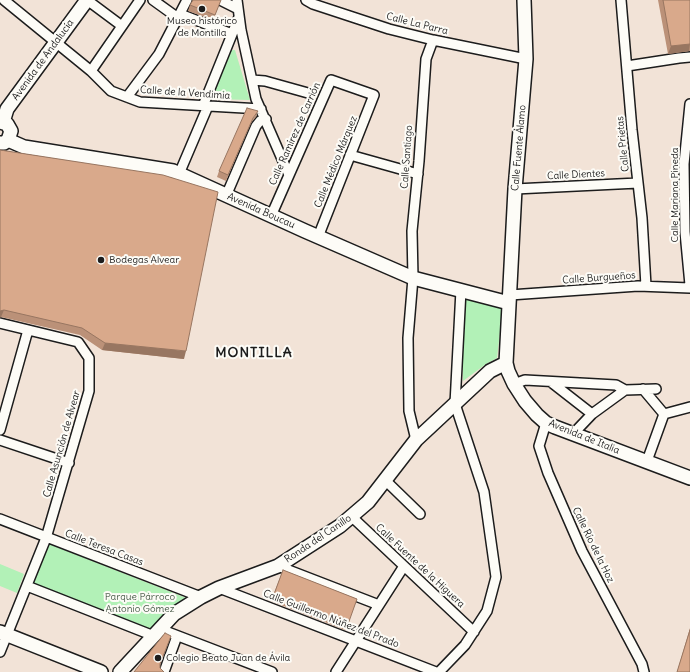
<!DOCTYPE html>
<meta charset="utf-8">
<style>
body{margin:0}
canvas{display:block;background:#f2e3d7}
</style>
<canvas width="690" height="672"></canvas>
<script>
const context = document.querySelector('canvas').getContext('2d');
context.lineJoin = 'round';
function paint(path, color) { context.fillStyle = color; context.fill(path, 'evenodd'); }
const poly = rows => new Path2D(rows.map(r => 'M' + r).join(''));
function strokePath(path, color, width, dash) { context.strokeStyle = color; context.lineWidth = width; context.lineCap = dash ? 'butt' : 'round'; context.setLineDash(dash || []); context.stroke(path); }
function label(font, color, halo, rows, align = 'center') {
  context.font = font + ' Delius,sans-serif'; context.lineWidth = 4; context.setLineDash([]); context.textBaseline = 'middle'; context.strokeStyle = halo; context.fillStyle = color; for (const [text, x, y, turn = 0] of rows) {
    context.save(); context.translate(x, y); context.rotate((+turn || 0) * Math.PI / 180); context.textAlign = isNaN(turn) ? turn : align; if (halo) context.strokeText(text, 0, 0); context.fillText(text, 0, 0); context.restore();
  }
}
paint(poly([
 [230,50,235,50,250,100,212,99],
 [465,299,503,307,497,358,486,364,463,381,461,316,464,318],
 [49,544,189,599,152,630,33,583],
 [0,564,24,574,17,593,0,586]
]), '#b2f1b7');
const street = poly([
 [4,0,91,71,111,91,140,102,261,109],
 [87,0,122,26],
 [153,0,178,18],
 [220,0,238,9],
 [237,0,241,30,256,99,289,175],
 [306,0,313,4,389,29,433,40,526,59],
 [621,0,632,130,642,218,646,286],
 [180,14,232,34],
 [627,66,679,58,690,57],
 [91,71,140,0],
 [252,80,265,81,308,93],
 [127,97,159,54,187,0],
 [690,104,684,164,685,232,690,285],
 [203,106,239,17],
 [350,155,418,174],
 [179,174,208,106],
 [515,189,638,183],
 [226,196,256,126,260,121,266,119],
 [271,216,331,80,374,95,318,237],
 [510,295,638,286,690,288],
 [0,323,78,342,89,358,89,391,46,538,0,652],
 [551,382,592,414],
 [514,384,525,380,616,385,625,390,592,414,573,434],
 [643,389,664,414],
 [625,390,656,389],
 [546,423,539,446,548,473,582,551,642,664,644,672],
 [0,430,28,330],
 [0,440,69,463],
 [416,440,409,411,408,338,413,278,412,231,419,161,426,59,433,40],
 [647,461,664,414,690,407],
 [385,480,420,514],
 [351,516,474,632],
 [0,519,201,597],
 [278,566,379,605],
 [27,586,154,636],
 [219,588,436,672],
 [160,629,272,672],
 [164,672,177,636],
 [336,672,404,566],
 [439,672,465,645,487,611,496,577,484,492,455,404,461,290]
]);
const secondary = poly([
 [524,0,526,59,515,189,506,363,508,371,514,384,525,401,537,415,546,423,555,427,690,478],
 [0,122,7,124,11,131,8,140,4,143,0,143],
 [3,122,7,109,87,0],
 [8,140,24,147,173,171,305,231,413,278,509,303],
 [0,632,101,672],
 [120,672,174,614,201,597,219,588,278,566,340,526,368,502,416,440,490,371,506,363]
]);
strokePath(street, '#1c1c1c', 12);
strokePath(secondary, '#1c1c1c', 16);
strokePath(street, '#fdfcf7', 9);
strokePath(secondary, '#fdfcf7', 13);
paint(poly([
 [221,0,213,20,188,11,190,5],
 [658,0,690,0,690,51,668,54],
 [258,111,256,117,250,124,226,181,217,177,219,171],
 [0,150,184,359,102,350,80,335,1,317],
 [283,570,357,599,345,630,271,601],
 [690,628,690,672,677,672]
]), '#bb9178');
paint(poly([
 [690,44,689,51,668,54,671,46],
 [4,310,1,317,0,318,0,311],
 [105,343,186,351,184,359,102,350]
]), '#987661');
const building = poly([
 [193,0,221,0,215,15,190,5,193,0],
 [663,0,690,0,690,44,671,46,663,0],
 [247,108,258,111,253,118,228,175,219,171,247,108],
 [0,150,163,175,218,192,186,351,105,343,82,328,4,310,0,311,0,150],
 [283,570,357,599,347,627,273,597,283,570],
 [690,630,690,672,677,672,690,630],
 [165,633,171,636,160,664,160,668,164,672,134,672,165,633]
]);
paint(building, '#d9a98b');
strokePath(building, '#987661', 1);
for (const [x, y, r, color] of [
 [202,9,4,"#1c1c1c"],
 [101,260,4,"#1c1c1c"],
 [158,658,4,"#1c1c1c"]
]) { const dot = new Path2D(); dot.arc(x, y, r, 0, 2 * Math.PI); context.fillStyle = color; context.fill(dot); strokePath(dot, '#fdfcf7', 1.5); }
label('10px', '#1c1c1c', '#fdfcf7', [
 ["Museo histórico",202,21,"center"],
 ["de Montilla",202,33,"center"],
 ["Bodegas Alvear",109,260],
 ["Colegio Beato Juan de Ávila",166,658]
], 'left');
label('10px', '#1c1c1c', '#fdfcf7', [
 ["Calle La Parra",417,24,14],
 ["Avenida de Andalucía",43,60,-54],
 ["Calle de la Vendimia",185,93,4],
 ["Calle Ramírez de Carrión",295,134,-66],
 ["Calle Prietas",623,144,-96],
 ["Calle Fuente Álamo",519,148,-85],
 ["Calle Santiago",407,157,-86],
 ["Calle Médico Márquez",336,162,-68],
 ["Calle Dientes",576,175,-3],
 ["Calle Mariana Pineda",675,195,-90],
 ["Avenida Boucau",261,211,24],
 ["Calle Burgueños",599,278,-4],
 ["Avenida de Italia",584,437,22],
 ["Calle Asunción de Alvear",62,444,-74],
 ["Ronda del Canillo",318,539,-34],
 ["Calle Río de la Hoz",593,545,64],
 ["Calle Teresa Casas",104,548,21],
 ["Calle Fuente de la Higuera",420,566,43],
 ["Calle Guillermo Núñez del Prado",331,619,21]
]);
label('10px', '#495c4a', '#fdfcf7', [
 ["Parque Párroco",140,597],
 ["Antonio Gómez",140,609]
]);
context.letterSpacing = '1px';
label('bold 14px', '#1c1c1c', '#fdfcf7', [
 ["MONTILLA",254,353]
]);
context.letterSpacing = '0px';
</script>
